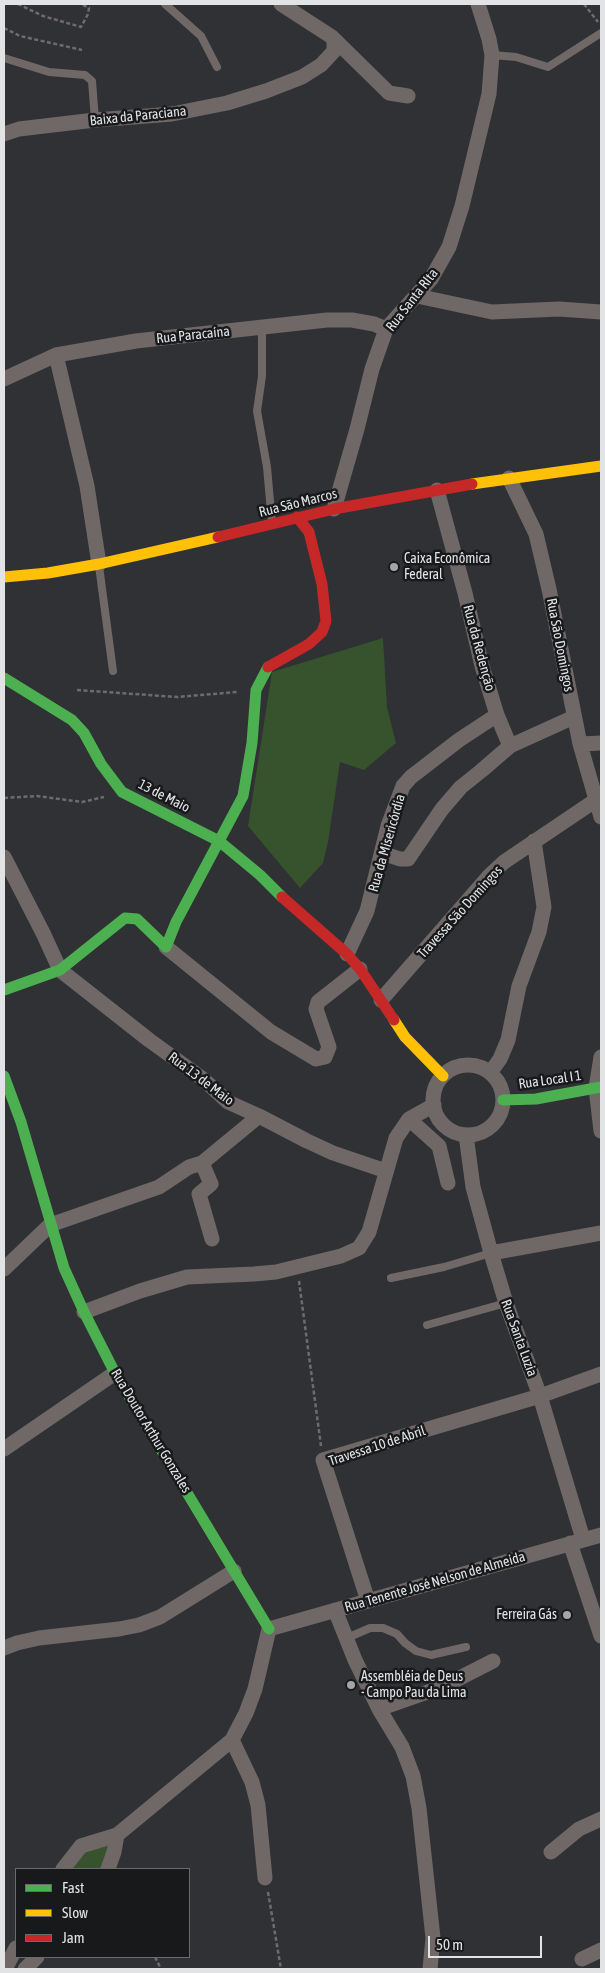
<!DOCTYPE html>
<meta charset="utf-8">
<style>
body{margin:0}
#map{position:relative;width:605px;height:1973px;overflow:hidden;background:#2f3134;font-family:"Asap Condensed",sans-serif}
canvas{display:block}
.frame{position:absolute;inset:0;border:5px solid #e1e3e5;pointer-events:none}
.legend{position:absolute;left:15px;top:1868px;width:175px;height:90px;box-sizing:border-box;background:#18191b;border:1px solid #686a6c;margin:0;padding:6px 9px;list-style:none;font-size:15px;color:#e1e3e5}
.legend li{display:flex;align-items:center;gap:10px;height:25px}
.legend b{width:25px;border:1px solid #686a6c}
.scale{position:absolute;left:428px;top:1936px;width:114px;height:22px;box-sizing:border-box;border:2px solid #e1e3e5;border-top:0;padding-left:6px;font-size:15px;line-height:18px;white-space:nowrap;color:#e1e3e5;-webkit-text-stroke:4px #18191b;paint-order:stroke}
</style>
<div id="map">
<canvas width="605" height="1973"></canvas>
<div class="frame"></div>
<ul class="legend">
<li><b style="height:6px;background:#4caf50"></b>Fast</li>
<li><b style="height:6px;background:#ffc107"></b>Slow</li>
<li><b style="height:6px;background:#c62828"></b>Jam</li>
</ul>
<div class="scale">50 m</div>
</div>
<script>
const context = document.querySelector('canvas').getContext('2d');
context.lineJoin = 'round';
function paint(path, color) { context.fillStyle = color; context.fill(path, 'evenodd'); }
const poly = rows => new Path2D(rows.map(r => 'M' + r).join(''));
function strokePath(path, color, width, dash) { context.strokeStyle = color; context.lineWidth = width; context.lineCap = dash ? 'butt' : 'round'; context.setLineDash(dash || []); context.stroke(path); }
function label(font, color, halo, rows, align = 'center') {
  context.font = font + ' "Asap Condensed",sans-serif'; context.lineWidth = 5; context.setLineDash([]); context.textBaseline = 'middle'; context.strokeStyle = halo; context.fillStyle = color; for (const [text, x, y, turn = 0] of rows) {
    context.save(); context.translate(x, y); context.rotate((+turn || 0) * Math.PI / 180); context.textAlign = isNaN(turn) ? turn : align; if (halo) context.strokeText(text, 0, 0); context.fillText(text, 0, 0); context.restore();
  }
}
paint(poly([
 [383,638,387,707,396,743,364,770,340,762,328,842,323,863,300,888,248,826,272,672],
 [103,1846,107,1846,108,1850,103,1869,69,1869,82,1852]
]), '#36532d');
strokePath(poly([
 [18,4,43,16,81,27,88,14,89,8,81,4],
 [584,4,598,22],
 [4,28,20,36,82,50],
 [77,690,177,697,237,692],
 [4,798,37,796,82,802,104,797],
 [299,1281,321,1446],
 [268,1892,281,1969],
 [155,1957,161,1969]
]), '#6f6b6a', 2.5, [4, 2.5]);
strokePath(poly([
 [165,4,201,36,217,67],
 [492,55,516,57,548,67,601,33],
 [4,58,49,72,85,75,92,81,95,120],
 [262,328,262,376,257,411,267,467,272,523],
 [99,566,113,671],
 [391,1278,444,1267,491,1253],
 [427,1325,506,1303],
 [347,1638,370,1628,383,1628,397,1634,405,1643,416,1651,431,1655,466,1647]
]), '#706867', 8);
strokePath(poly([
 [332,37,389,93,408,96],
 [4,134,19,129,95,120,172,114,227,103,266,91,302,77,321,65,334,51,334,41,332,37,281,4],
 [417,296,492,312,559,309,601,312],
 [56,355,87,486,99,564],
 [4,379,56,355,136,341,327,320,352,320,374,324,386,329],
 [509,478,536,534,549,589,580,744,601,817],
 [437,490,465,593,482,666,497,715,510,746],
 [334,509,357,429,372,369,386,329,431,279,449,247,462,206,489,94,492,55,489,39,478,4],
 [580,744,601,743],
 [382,853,400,859,408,859,442,809,461,787,481,771,510,746,574,717],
 [4,857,43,933,60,970,149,1040,203,1079,228,1102,259,1116,307,1141,333,1153,386,1171],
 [166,947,271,1032,316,1059,325,1057,329,1047,316,1009,318,1002,360,969],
 [347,954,367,911,388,826,403,786,411,777,459,740,497,715],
 [381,1000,490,875,504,862,596,800],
 [601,1057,596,1088,601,1131],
 '433 1100a35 35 0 1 1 70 0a35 35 0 1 1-70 0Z',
 [490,1073,500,1059,508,1040,519,986,539,932,544,907,534,841],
 [409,1119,439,1146,448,1183],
 [466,1135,473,1187,491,1253,506,1303,540,1396,583,1539],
 [202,1163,211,1184,199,1194,212,1239],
 [491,1253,601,1233],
 [4,1269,50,1225,159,1187,189,1167,202,1163,259,1116],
 [84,1312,140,1291,187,1277,254,1274,276,1272,341,1256,359,1248,369,1232,396,1138,409,1119,434,1105],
 [4,1449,115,1373],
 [570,1543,601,1636],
 [368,1601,323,1460,540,1396,601,1374],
 [335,1610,355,1660,379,1709,402,1747,413,1776,419,1808,433,1938,430,1969],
 [4,1648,17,1643,39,1638,119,1629,139,1625,160,1617,234,1571],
 [379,1709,442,1687,493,1661],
 [232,1740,252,1782,258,1805,265,1878],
 [551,1852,579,1829,601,1819],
 [63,1869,81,1846,117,1835,232,1740,246,1713,255,1689,269,1629,601,1535],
 [108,1869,114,1852,117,1835],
 [582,1959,601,1950],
 [5,1969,16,1948],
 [25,1969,37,1957]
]), '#706867', 15);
strokePath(poly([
 [4,678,72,720,84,733,101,764,122,792,219,841,260,875,282,897],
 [4,990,60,970,125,918,137,919,166,947,176,922,243,796,252,743,256,690,268,667],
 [4,1076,21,1122,64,1268,84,1312,115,1373,269,1629],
 [503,1100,536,1099,601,1087]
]), '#4caf50', 11);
strokePath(poly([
 [472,484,601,466],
 [4,577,48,573,99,564,218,537],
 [394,1020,405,1037,443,1076]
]), '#ffc107', 11);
strokePath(poly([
 [218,537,334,509,472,484],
 [268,667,309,644,322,632,326,621,322,584,309,532,297,517],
 [282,897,347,954,360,969,394,1020]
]), '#c62828', 11);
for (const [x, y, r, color] of [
 [394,567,5,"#a3a5a7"],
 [567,1615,5,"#a3a5a7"],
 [351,1685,5,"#a3a5a7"]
]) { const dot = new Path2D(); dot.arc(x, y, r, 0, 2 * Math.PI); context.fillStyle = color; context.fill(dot); strokePath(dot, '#18191b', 2); }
label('14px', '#e1e3e5', '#18191b', [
 ["Baixa da Paraciana",138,116,-6],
 ["Rua Santa RIta",412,300,-52],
 ["Rua Paracaína",193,335,-6],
 ["Rua São Marcos",298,503,-14],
 ["Rua São Domingos",560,645,79],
 ["Rua da Redenção",479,648,75],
 ["13 de Maio",164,796,27],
 ["Rua da Misericórdia",387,843,-74],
 ["Travessa São Domingos",460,912,-48],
 ["Rua 13 de Maio",201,1079,37],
 ["Rua Local I 1",550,1080,-8],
 ["Rua Santa Luzia",519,1338,70],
 ["Rua Doutor Arthur Gonzales",151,1431,59],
 ["Travessa 10 de Abril",377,1446,-18],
 ["Rua Tenente José Nelson de Almeida",435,1582,-16]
]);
label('14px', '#e1e3e5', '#18191b', [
 ["Caixa Econômica",404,559],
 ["Federal",404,575],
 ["Ferreira Gás",557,1615,"right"],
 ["Assembléia de Deus",361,1677],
 ["- Campo Pau da Lima",361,1693]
], 'left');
</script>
